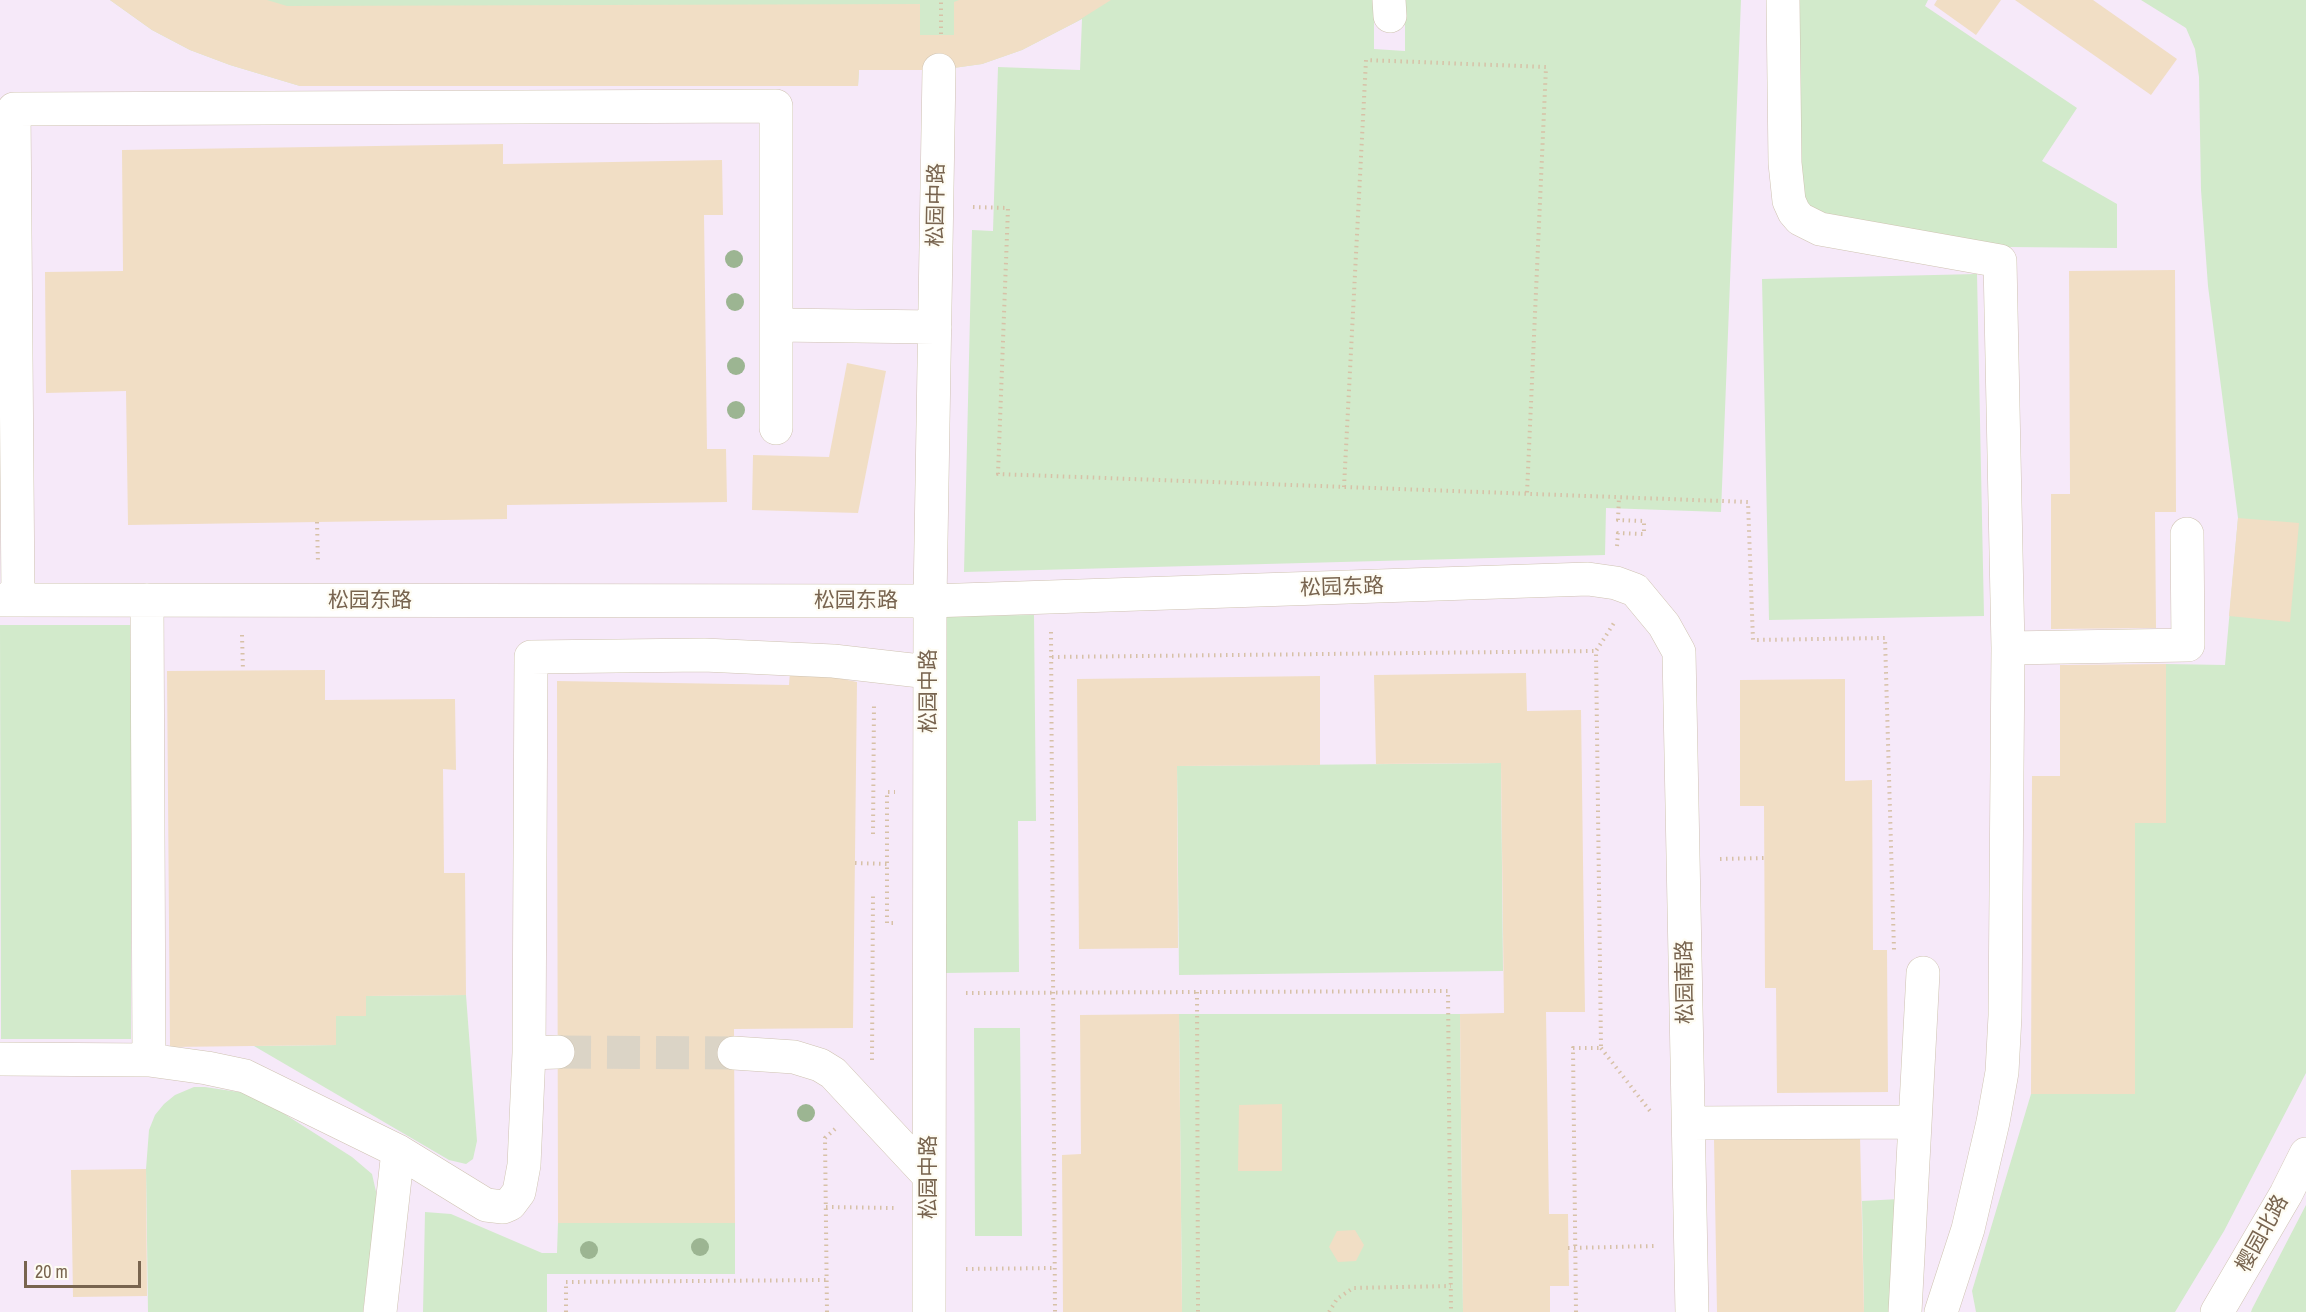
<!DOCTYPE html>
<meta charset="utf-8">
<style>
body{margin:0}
#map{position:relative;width:2306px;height:1312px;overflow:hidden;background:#fcf9ed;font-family:"Archivo Narrow",sans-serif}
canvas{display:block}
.scale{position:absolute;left:24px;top:1261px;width:117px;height:27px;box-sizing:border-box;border:3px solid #78644f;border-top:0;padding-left:8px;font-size:18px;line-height:21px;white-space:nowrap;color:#78644f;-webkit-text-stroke:4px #fefcf3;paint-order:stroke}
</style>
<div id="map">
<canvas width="2306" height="1312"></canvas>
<div class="scale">20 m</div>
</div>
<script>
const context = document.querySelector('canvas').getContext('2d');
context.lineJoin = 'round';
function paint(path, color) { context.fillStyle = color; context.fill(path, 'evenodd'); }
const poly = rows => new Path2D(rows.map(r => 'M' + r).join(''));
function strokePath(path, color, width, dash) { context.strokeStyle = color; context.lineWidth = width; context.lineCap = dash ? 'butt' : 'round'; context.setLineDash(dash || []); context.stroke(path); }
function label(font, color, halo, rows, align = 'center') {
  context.font = font + ' "Archivo Narrow","Noto Sans SC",sans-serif'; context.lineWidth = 4.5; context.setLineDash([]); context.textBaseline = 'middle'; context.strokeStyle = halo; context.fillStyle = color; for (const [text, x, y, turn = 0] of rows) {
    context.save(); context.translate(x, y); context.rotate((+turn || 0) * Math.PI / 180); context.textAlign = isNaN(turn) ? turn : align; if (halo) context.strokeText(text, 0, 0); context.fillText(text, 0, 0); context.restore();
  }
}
paint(poly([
 [0,0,2306,0,2306,1312,0,1312]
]), '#f6e9f9');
paint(poly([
 [110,0,1374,0,1374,49,1405,51,1405,0,1741,0,1721,512,1606,508,1605,555,964,572,972,230,993,231,998,67,1080,70,1082,19,1022,50,982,64,939,70,859,70,858,86,300,86,230,65,190,50,152,30],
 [1792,0,1928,0,1925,6,2077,108,2042,161,2117,204,2117,248,2008,247,1842,218,1821,214,1803,203],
 [2141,0,2306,0,2306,1073,2224,1231,2175,1312,1976,1312,1972,1291,2031,1094,2135,823,2166,664,2225,665,2238,518,2208,286,2201,190,2199,77,2195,49,2186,28],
 [1977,274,1984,616,1769,620,1762,279],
 [1034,615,1036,821,1018,821,1019,972,944,973,945,616],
 [0,625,131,625,131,1039,1,1039],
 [1501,763,1503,971,1179,975,1177,766],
 [466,995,477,1141,473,1159,466,1164,449,1160,254,1046,336,1045,336,1016,366,1016,366,996],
 [1179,1014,1460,1014,1463,1312,1182,1312],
 [974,1028,1020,1028,1022,1236,975,1236],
 [194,1087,205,1087,245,1093,264,1101,352,1157,372,1174,377,1196,363,1312,148,1312,146,1169,149,1130,155,1115,164,1104,175,1095],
 [1899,1199,1890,1312,1864,1312,1862,1201],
 [2306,1205,2306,1312,2251,1312,2252,1309],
 [425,1212,451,1214,542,1253,557,1253,558,1223,735,1223,735,1274,547,1274,547,1312,423,1312]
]), '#d2eacb');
paint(poly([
 [110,0,267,0,287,6,920,4,920,35,954,35,954,2,959,0,1111,0,1076,22,1022,50,982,64,939,70,859,70,858,86,300,86,230,65,190,50,152,30],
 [1937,0,2001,0,1976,35,1934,5],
 [2015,0,2093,0,2177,59,2151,95],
 [503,144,503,164,722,160,723,215,704,215,707,449,726,449,727,502,507,505,507,519,128,525,126,391,46,393,45,272,123,271,122,150],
 [2175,270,2176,512,2155,512,2156,628,2051,629,2051,494,2070,494,2069,271],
 [847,363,886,371,858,513,752,510,753,455,829,457],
 [2238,518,2299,523,2290,622,2229,616],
 [2166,664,2166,823,2135,823,2135,1094,2031,1094,2032,776,2060,776,2060,665],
 [325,670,325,700,455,699,456,770,443,769,444,873,465,873,466,995,366,996,366,1016,336,1016,336,1045,170,1047,167,671],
 [790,671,838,678,857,682,853,1028,734,1029,735,1223,558,1223,557,681,789,685],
 [1526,673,1527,711,1581,710,1585,1012,1546,1012,1549,1214,1568,1214,1569,1286,1550,1286,1550,1312,1463,1312,1460,1014,1504,1013,1501,763,1376,764,1374,675],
 [1320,676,1320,765,1177,766,1178,948,1079,949,1077,679],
 [1845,679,1845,781,1872,780,1873,950,1887,950,1888,1092,1777,1093,1776,988,1765,988,1764,806,1740,806,1740,680],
 [1179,1014,1182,1312,1063,1312,1062,1155,1081,1154,1080,1015],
 [1282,1104,1282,1171,1238,1171,1239,1105],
 [1860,1136,1864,1312,1717,1312,1714,1139],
 [146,1169,147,1296,73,1297,71,1170],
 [1355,1230,1364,1245,1356,1261,1338,1262,1329,1247,1337,1231]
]), '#f1dec5');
strokePath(poly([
 [558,1052,734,1053]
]), '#dbd4c6', 33, [33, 16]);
const minor = poly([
 [1389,0,1390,16],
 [1783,0,1785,163,1789,201,1794,212,1800,219,1820,229,2000,261,2008,648,2005,1016,2002,1072,1993,1122,1968,1229,1941,1312],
 [776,325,935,327],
 [0,600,930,601,1588,579,1616,583,1635,590,1664,625,1679,652,1692,1312],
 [18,600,14,109,776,106,776,428],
 [147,600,149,1060],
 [2008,648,2188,645,2187,534],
 [529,1053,558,1052],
 [734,1053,794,1057,820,1065,833,1073,929,1176],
 [0,1059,149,1060,207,1068,245,1076,398,1151,486,1205,503,1207,510,1204,519,1192,524,1165,529,1053,531,657,704,655,833,661,929,672],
 [1689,1123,1915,1122],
 [380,1312,398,1151],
 [929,1312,930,601,939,70],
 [1905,1312,1923,973],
 [2217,1312,2286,1194,2306,1154]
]);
strokePath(minor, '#cfc3b1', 34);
strokePath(poly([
 [941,34,941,0],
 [973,207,1008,208,998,474,1748,502,1753,640,1885,638,1894,950],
 [1344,487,1366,60,1546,67,1527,493],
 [317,522,318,564],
 [1617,546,1618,533,1644,534,1644,521,1618,520,1619,497],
 [1051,632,1055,1312],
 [242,635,243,671],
 [1052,657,1596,651],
 [873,834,874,703],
 [1720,859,1764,858],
 [855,863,887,864],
 [893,923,887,923,887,792,895,792],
 [1197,992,1198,1312],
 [966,993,1448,991,1451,1312],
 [1601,1048,1650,1111],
 [872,1060,873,893],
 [826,1207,894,1208],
 [1568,1248,1654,1246],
 [966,1269,1055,1268],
 [566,1312,566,1282,827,1280],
 [827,1312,825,1138,835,1129],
 [1329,1312,1337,1299,1353,1288,1451,1286],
 [1576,1312,1573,1048,1601,1048,1596,651,1614,623]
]), '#d7c1a7', 4, [1.5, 4.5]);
strokePath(minor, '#fff', 33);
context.fillStyle = '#9cb592';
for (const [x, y] of [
 [734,259],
 [735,302],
 [736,366],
 [736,410],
 [806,1113],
 [700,1247],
 [589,1250]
]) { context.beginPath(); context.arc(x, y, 9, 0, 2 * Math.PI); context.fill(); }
label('21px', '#78644f', '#fefcf3', [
 ["松园中路",937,205,-89],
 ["松园东路",1342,588,-2],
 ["松园东路",370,601],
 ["松园东路",856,601],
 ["松园中路",929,691,-90],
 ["松园南路",1686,982,-91],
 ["松园中路",929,1177,-90],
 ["樱园北路",2263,1234,-61]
]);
</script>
